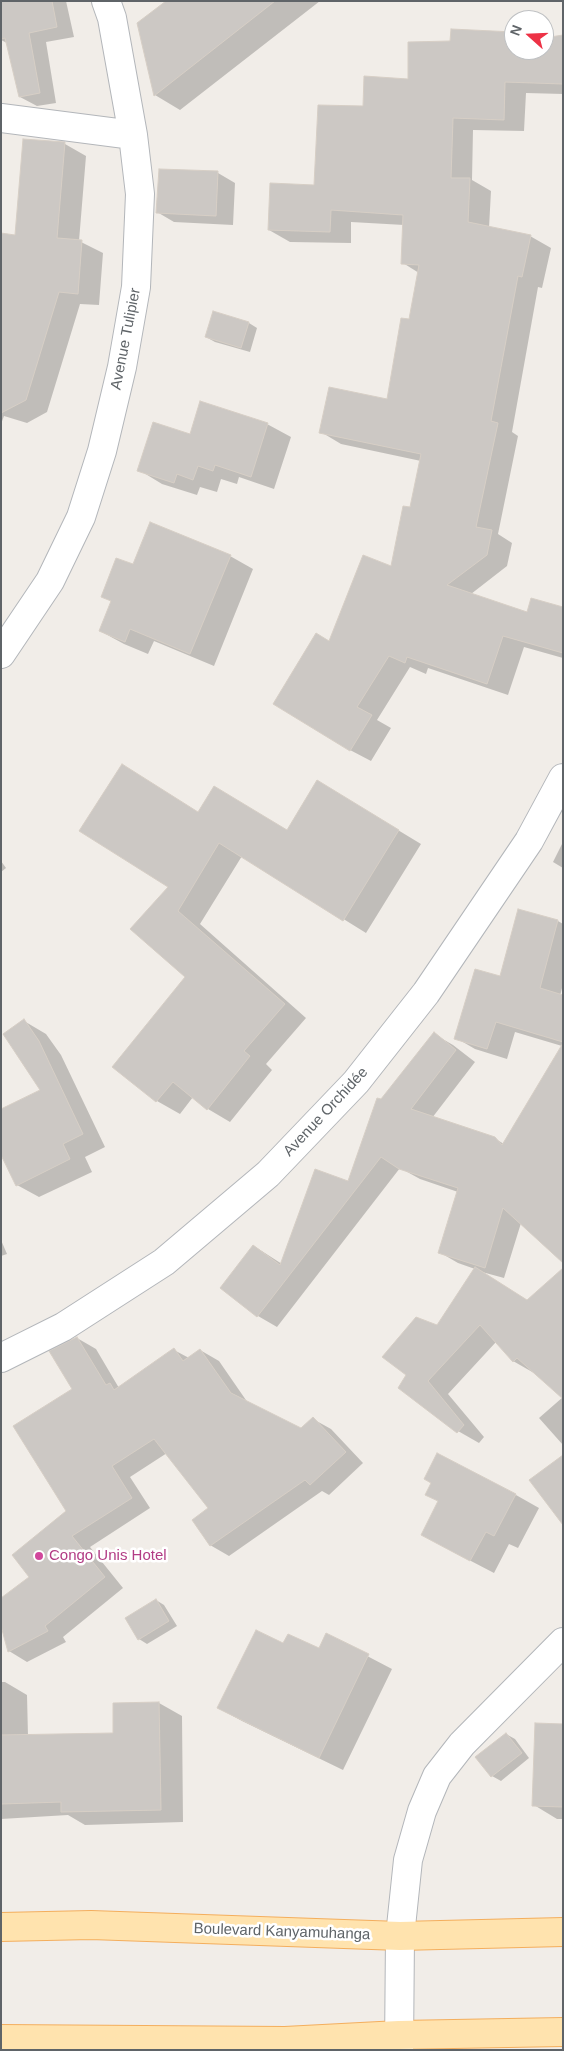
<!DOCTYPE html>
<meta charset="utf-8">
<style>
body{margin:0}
#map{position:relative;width:564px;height:2051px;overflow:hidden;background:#f1ede8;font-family:Arial,sans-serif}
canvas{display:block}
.frame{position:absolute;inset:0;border:2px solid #5f6468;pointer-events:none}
.north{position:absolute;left:504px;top:10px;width:50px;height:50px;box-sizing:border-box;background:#fff;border:1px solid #bfc1c3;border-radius:50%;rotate:290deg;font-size:14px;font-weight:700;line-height:20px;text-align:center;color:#5f6468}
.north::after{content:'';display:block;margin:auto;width:18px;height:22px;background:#ed3246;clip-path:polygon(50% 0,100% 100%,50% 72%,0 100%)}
</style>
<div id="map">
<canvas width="564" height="2051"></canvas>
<div class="frame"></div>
<div class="north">N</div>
</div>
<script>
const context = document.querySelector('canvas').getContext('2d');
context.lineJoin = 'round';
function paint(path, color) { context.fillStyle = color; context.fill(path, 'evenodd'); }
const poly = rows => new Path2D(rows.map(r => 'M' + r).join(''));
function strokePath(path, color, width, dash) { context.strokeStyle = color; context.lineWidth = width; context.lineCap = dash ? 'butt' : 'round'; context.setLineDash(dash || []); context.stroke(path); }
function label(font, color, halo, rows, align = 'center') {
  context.font = font + ' Arial,sans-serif'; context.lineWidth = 5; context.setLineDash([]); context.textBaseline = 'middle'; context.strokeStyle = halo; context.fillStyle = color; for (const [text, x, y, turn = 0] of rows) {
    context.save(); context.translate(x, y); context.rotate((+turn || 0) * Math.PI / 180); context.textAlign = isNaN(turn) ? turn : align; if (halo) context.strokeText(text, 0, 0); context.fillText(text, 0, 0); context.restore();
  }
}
paint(poly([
 [1,1,66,1,74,37,46,42,56,103,37,106,20,97,7,43,1,40],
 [168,1,320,1,180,110,155,95,138,24],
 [514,33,514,50,544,50,544,39,563,36,563,94,526,93,524,131,473,130,472,180,491,191,489,228,530,236,551,248,542,288,538,287,512,432,518,436,498,534,512,543,507,566,471,594,527,613,563,609,563,658,524,647,508,695,428,668,426,674,410,667,377,720,391,728,371,761,350,750,330,642,392,568,411,509,421,461,341,444,321,432,388,400,410,321,419,273,403,263,404,225,351,222,351,243,290,242,269,230,315,186,364,108,409,80,452,42],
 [24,140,65,144,86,156,79,241,103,253,99,305,80,304,47,412,27,423,4,416,1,424,1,234,16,237],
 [160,170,218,173,235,183,233,225,174,222,157,212],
 [213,312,249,323,257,328,250,352,215,342,206,337],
 [267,424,291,437,274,489,239,477,237,484,221,479,217,492,200,487,197,495,162,484,139,470],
 [230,556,253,569,214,666,154,641,148,654,124,644,100,631,112,602,134,566],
 [340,795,421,844,366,933,242,856,200,924,306,1018,266,1064,272,1070,230,1122,208,1109,193,1097,180,1114,157,1101,114,1067,186,977,169,887,199,813,287,832],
 [563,842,563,868,553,862],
 [1,861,6,868,1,872],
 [558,921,563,924,563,984,560,996,563,997,563,1255,521,1223,504,1278,482,1272,528,1301,563,1270,563,1445,539,1418,563,1397,534,1373,513,1361,496,1342,448,1394,484,1437,479,1443,458,1431,400,1388,475,1269,458,1263,439,1252,458,1192,420,1179,400,1168,277,1327,258,1316,254,1246,282,1264,349,1182,381,1101,434,1034,453,1045,475,1062,432,1118,494,1138,504,1144,562,1046,515,1032,507,1059,475,1049,456,1038,501,978],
 [24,1021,46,1034,61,1055,105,1147,85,1157,92,1172,39,1197,17,1185,42,1091],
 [1,1240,7,1254,1,1256],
 [77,1338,96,1349,119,1388,174,1350,189,1358,200,1350,219,1361,248,1403,301,1430,313,1419,331,1429,363,1463,329,1495,322,1491,229,1556,210,1545,209,1509,167,1453,130,1477,150,1508,90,1547,123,1588,63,1637,66,1642,27,1662,9,1651,31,1577,67,1511],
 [516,1495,539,1508,518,1548,509,1544,494,1573,446,1548],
 [156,1600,164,1605,177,1626,147,1644,139,1639],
 [327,1635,392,1669,343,1770,242,1721,218,1708,283,1645,319,1650],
 [1,1682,5,1682,27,1695,28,1736,115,1734,159,1703,182,1716,183,1822,85,1825,68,1815,1,1819],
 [563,1725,563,1819,557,1819,534,1805],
 [506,1734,515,1739,529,1758,501,1781,492,1776]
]), '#0003');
const building = poly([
 [1,1,52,1,57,27,29,33,40,93,19,97,5,38,1,39,1,1],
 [166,1,275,1,154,96,137,23,166,1],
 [451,29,514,32,514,50,544,50,544,38,563,35,563,84,505,82,504,120,453,118,451,178,470,178,468,222,531,235,522,277,518,276,491,421,498,423,476,527,492,530,487,555,447,585,527,612,531,598,563,607,563,653,503,636,487,684,407,657,405,663,389,656,357,707,372,715,350,751,273,704,316,633,329,641,363,555,391,566,403,506,410,507,421,454,319,433,329,387,387,399,401,318,409,319,419,265,401,264,403,215,331,210,330,232,268,230,270,183,314,185,318,105,363,106,364,76,408,79,408,42,450,41,451,29],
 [23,139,65,142,57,238,82,240,78,294,59,292,26,400,1,413,1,233,15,235,23,139],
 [159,169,218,171,216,216,156,213,159,169],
 [213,311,249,322,241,348,205,337,213,311],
 [200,401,268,423,251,477,215,465,213,471,198,466,193,480,177,474,174,483,137,471,153,422,190,434,200,401],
 [150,522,231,555,190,654,130,629,125,642,99,631,111,601,101,597,116,558,133,564,150,522],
 [122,764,198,812,214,786,287,830,317,780,399,830,343,921,219,843,178,911,285,1004,244,1051,250,1056,207,1110,173,1082,156,1102,112,1067,185,977,130,929,168,887,79,831,122,764],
 [518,909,558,920,540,988,563,995,563,1042,496,1022,487,1049,454,1039,475,969,500,976,518,909],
 [24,1019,39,1041,83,1134,63,1144,70,1159,16,1186,1,1155,1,1109,40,1090,3,1034,24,1019],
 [434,1032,456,1050,411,1109,495,1137,502,1145,563,1043,563,1263,503,1208,485,1268,438,1253,458,1188,399,1169,381,1157,257,1317,220,1288,253,1245,280,1265,315,1169,348,1181,377,1098,381,1099,434,1032],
 [475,1267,527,1300,563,1268,563,1399,517,1358,513,1362,480,1325,428,1381,464,1425,457,1433,398,1388,406,1375,382,1357,416,1317,437,1325,475,1267],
 [77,1337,106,1385,110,1383,114,1390,174,1348,183,1361,200,1349,231,1393,301,1428,313,1417,346,1452,310,1485,305,1480,210,1546,192,1520,208,1508,154,1439,112,1466,132,1498,72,1536,105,1577,45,1626,48,1631,8,1652,1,1626,1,1598,29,1577,12,1555,66,1511,13,1426,72,1389,49,1351,77,1337],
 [437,1453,516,1494,494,1536,486,1532,470,1561,421,1535,438,1501,425,1495,431,1483,424,1479,437,1453],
 [563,1455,563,1525,529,1480,563,1455],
 [156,1599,169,1621,138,1640,125,1618,156,1599],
 [256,1630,283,1643,288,1634,319,1648,326,1633,369,1654,319,1758,217,1708,256,1630],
 [159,1702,161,1810,61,1812,61,1802,1,1804,1,1735,113,1733,113,1703,159,1702],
 [535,1723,563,1724,563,1807,532,1806,535,1723],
 [506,1733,522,1753,491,1777,475,1757,506,1733]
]);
paint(building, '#ccc8c4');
strokePath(building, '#d6cec5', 1);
const street = poly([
 [1,118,133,135],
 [1,654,50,581,81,517,102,451,122,367,136,287,140,194,133,135,112,18,106,1],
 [1,1358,63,1327,164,1262,268,1174,356,1082,426,993,529,841,563,778],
 [399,2050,400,1936,408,1860,422,1811,437,1776,462,1744,563,1642]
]);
const primary = poly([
 [1,1927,91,1925,400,1936,563,1932],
 [1,2039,285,2041,399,2035,563,2032]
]);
strokePath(street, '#b3b6ba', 30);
strokePath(primary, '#f4ae5d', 30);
strokePath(street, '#fff', 28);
strokePath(primary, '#ffe3ae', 28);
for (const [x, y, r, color] of [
 [39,1556,5,"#d1479c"]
]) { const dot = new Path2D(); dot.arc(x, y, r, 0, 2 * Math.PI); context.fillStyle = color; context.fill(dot); strokePath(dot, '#fff', 2); }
label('15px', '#5f6468', '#fff', [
 ["Avenue Tulipier",126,339,-79],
 ["Avenue Orchidée",326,1112,-47],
 ["Boulevard Kanyamuhanga",282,1932,2]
]);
label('15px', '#b23c85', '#fff', [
 ["Congo Unis Hotel",49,1556]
], 'left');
</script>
